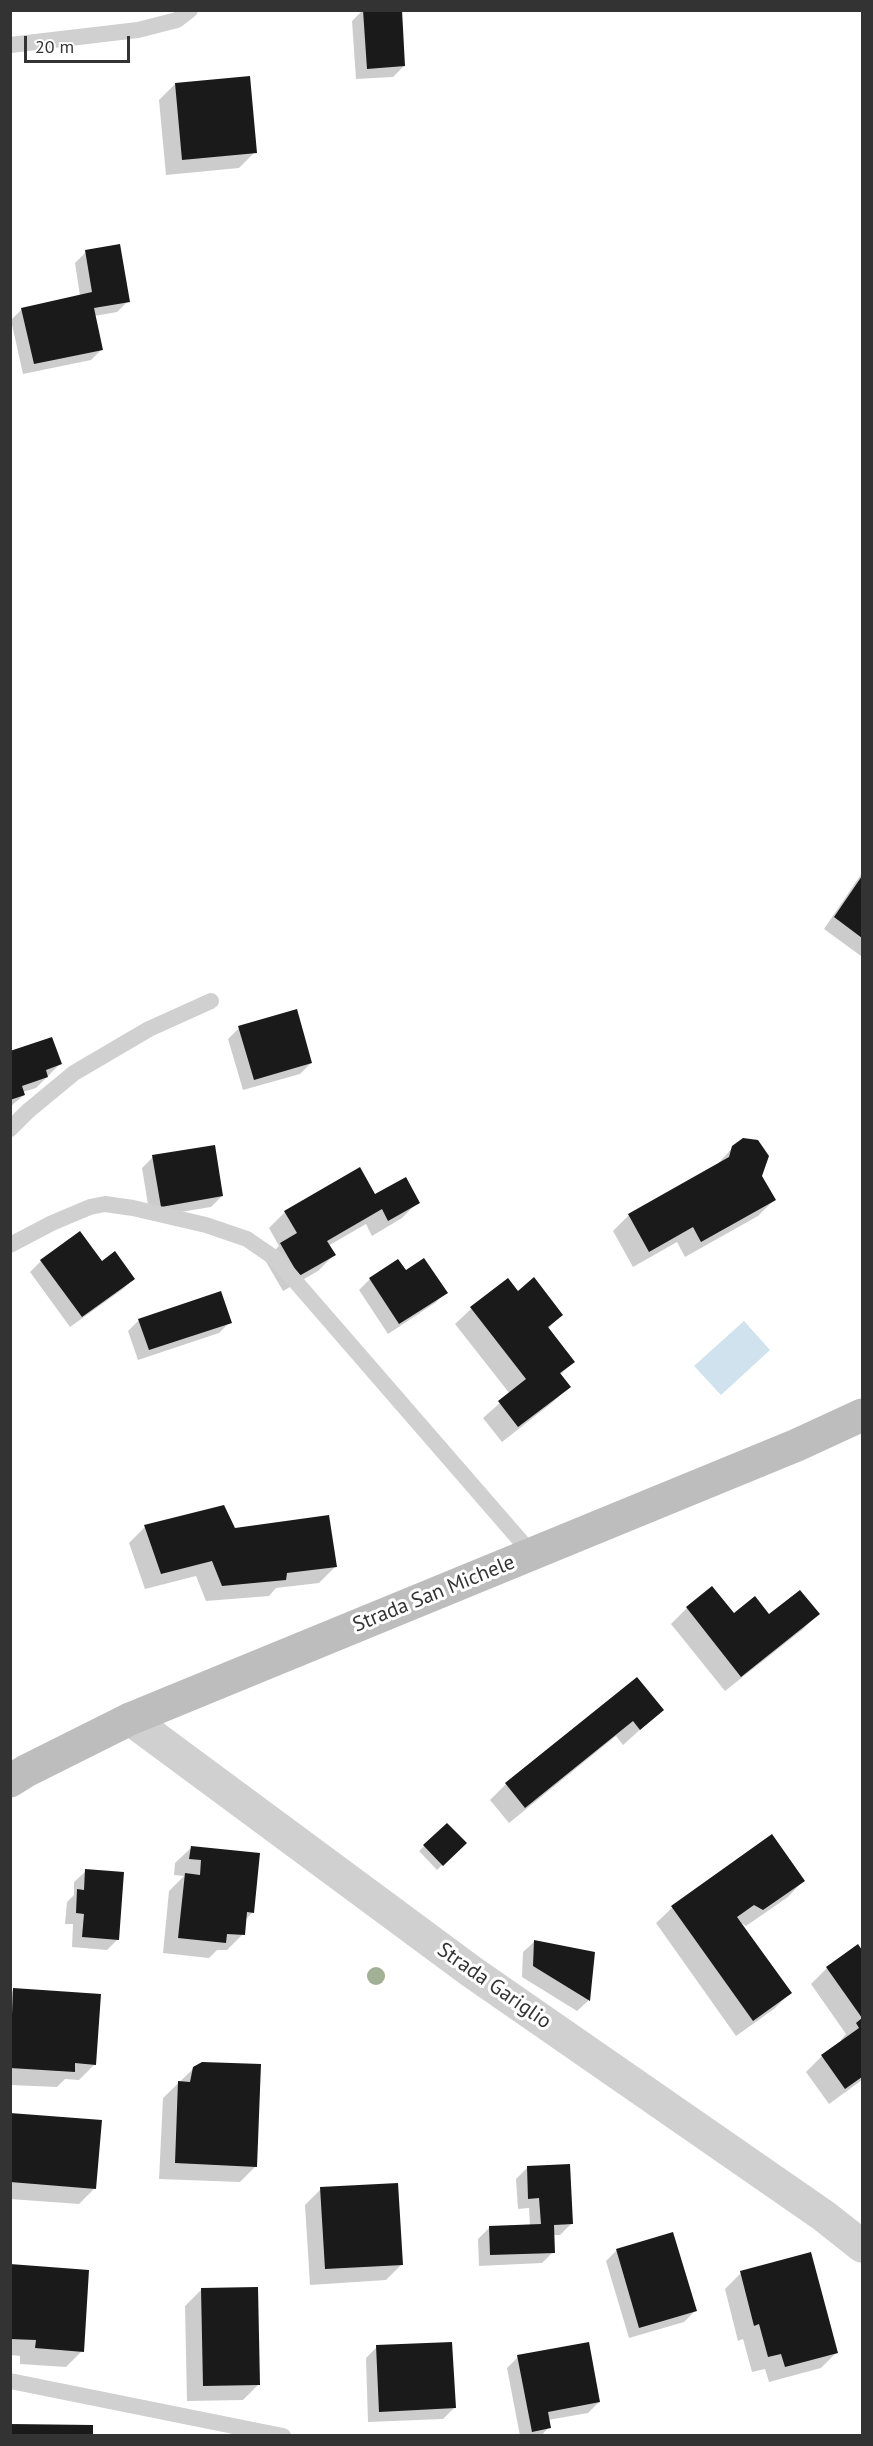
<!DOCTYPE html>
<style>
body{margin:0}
#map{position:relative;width:873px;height:2446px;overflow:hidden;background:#fff;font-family:"PT Sans",sans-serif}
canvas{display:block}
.frame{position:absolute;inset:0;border:12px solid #333;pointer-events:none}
.scale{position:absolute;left:24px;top:36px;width:106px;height:27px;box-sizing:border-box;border:3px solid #333;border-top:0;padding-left:8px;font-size:18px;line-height:21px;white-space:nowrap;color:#333;-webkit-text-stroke:4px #fff;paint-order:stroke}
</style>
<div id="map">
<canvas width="873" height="2446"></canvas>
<div class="frame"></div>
<div class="scale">20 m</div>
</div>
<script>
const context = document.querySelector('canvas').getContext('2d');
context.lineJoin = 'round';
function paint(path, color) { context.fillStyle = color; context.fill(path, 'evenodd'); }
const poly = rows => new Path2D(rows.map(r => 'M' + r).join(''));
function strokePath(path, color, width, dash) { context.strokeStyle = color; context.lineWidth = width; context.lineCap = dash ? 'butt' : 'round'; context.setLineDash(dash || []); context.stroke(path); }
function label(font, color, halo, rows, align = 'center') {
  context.font = font + ' "PT Sans",sans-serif'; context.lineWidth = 6; context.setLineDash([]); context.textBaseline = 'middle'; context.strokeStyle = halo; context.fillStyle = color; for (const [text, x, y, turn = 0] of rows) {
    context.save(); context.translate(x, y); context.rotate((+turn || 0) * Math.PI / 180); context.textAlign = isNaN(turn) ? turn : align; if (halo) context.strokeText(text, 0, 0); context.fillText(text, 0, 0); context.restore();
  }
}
paint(poly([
 [744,1321,770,1350,721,1395,694,1366]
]), '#cfe2ee');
paint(poly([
 [363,10,400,10,404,66,393,77,356,79,352,21],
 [175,84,255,152,239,168,166,175,159,100],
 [86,252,128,301,117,312,94,316,102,349,91,360,23,374,11,320,22,309,80,296,75,263],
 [862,873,862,954,861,956,824,929],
 [239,1028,311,1063,300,1074,243,1090,228,1039],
 [10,1053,60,1064,36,1088,23,1092,24,1095,10,1107],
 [733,1147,774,1200,758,1216,685,1257,677,1242,633,1267,613,1231,629,1215,716,1166],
 [153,1157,222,1196,211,1207,150,1217,142,1168],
 [375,1196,418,1202,402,1218,372,1236,366,1224,328,1246,334,1255,318,1271,283,1291,265,1260,279,1246,269,1228,285,1212],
 [41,1261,102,1263,134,1278,123,1289,70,1327,30,1272],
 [398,1261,405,1272,446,1292,435,1303,388,1334,359,1290,370,1279],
 [508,1280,517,1293,561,1315,548,1329,573,1362,560,1375,569,1387,553,1402,502,1442,483,1418,510,1394,455,1324,471,1309],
 [139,1320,230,1322,219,1333,138,1360,128,1331],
 [145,1527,234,1530,335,1567,319,1583,276,1588,269,1596,206,1601,196,1576,145,1589,129,1543],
 [687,1608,733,1615,818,1614,802,1630,725,1691,671,1624],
 [637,1679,662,1710,623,1745,616,1736,509,1823,490,1800,506,1784],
 [447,1825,465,1843,437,1870,419,1851],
 [772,1836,803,1881,788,1897,746,1926,738,1921,790,1993,774,2009,736,2036,656,1923,672,1908],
 [192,1847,253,1912,244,1921,243,1934,227,1950,217,1950,209,1958,163,1953,169,1891,184,1876,174,1875,175,1863],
 [86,1871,118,1939,107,1950,72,1947,73,1924,65,1924,67,1902,74,1895,74,1882],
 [534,1942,593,1954,588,2001,577,2011,522,1977,523,1952],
 [858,1946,862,1953,862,2080,829,2104,806,2072,822,2056,842,2042,841,2040,846,2034,811,1984,827,1968],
 [14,1990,95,2064,79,2080,65,2079,57,2087,10,2085,10,1993],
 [194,2068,256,2166,240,2182,159,2179,163,2098],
 [10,2115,95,2188,79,2204,10,2199],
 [527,2168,571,2224,560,2235,552,2235,553,2252,542,2263,479,2266,478,2239,489,2228,530,2226,529,2208,518,2209,516,2179],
 [321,2189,402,2264,386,2280,310,2285,305,2205],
 [617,2250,695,2311,684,2322,629,2338,606,2261],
 [10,2265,82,2351,66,2367,20,2364,20,2356,10,2355],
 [741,2273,837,2352,821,2368,769,2382,765,2369,752,2372,743,2339,738,2341,725,2289],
 [201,2290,259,2384,243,2400,187,2401,185,2306],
 [377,2347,454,2408,443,2419,368,2422,366,2358],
 [518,2357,599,2402,588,2413,548,2420,549,2427,541,2436,520,2436,507,2368]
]), '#0003');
paint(poly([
 [363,10,402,10,405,66,367,69],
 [250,76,257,153,182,160,175,83],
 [120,244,130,302,94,308,103,350,34,364,21,308,92,292,85,250],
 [862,876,862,938,834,917],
 [297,1009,312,1063,254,1080,238,1026],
 [52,1037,62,1064,46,1070,48,1077,22,1086,25,1095,10,1100,10,1051],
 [743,1138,758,1140,769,1156,762,1176,776,1200,701,1242,693,1227,649,1252,628,1214,729,1157,732,1146],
 [215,1145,223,1196,161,1207,152,1155],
 [360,1167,375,1194,406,1177,420,1203,388,1221,382,1209,327,1241,336,1255,299,1276,280,1243,297,1233,284,1211],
 [80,1231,102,1261,115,1251,135,1279,82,1317,40,1260],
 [424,1258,448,1293,399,1324,369,1278,398,1259,406,1270],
 [534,1277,563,1315,548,1327,575,1362,560,1373,571,1387,518,1427,498,1401,526,1379,470,1307,508,1278,518,1291],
 [221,1291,232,1323,149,1350,138,1319],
 [224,1505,235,1528,329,1515,337,1567,287,1573,286,1580,222,1586,212,1561,161,1574,144,1525],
 [712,1586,734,1613,755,1596,769,1614,800,1590,820,1614,741,1677,686,1607],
 [637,1677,664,1710,640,1730,633,1721,525,1808,505,1783],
 [447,1823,467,1843,443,1866,423,1845],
 [772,1834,805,1881,763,1910,754,1905,737,1917,792,1993,753,2021,671,1906],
 [191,1846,260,1853,254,1913,247,1912,245,1935,227,1934,226,1943,178,1938,185,1873,200,1875,201,1860,189,1859],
 [85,1869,124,1872,119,1940,82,1937,84,1914,76,1913,77,1889,84,1890],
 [534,1940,595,1952,590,2001,533,1966],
 [858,1944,862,1950,862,2077,845,2089,821,2055,859,2028,856,2023,862,2018,826,1967],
 [13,1988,101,1994,96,2065,75,2063,75,2072,10,2068],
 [202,2062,261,2064,257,2167,175,2163,178,2081,190,2082,193,2067],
 [10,2113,102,2120,96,2189,10,2182],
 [570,2164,573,2224,554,2225,555,2253,490,2255,489,2226,541,2224,539,2198,528,2199,527,2166],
 [398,2183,403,2265,325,2269,320,2187],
 [673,2232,697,2311,639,2328,616,2249],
 [811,2252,838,2353,785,2367,781,2354,768,2357,759,2324,754,2326,740,2271],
 [10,2264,89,2270,84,2352,35,2348,36,2340,10,2339],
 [258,2287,260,2385,203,2386,201,2288],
 [452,2342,456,2408,379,2412,376,2345],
 [589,2342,600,2402,548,2412,551,2428,532,2432,517,2355],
 [10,2424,93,2425,93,2436,10,2436]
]), '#1a1a1a');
strokePath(poly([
 [10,45,138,30,177,20,190,10],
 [10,1129,28,1111,74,1073,149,1029,211,1001],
 [10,1245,52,1223,90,1207,105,1204,133,1208,206,1225,247,1239,276,1259,532,1554],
 [10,2381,283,2436]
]), '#d0d0d0', 16);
strokePath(poly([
 [130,1719,472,1972,824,2216,862,2246]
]), '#d0d0d0', 33);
strokePath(poly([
 [10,1781,26,1771,130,1719,797,1445,862,1415]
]), '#bdbdbd', 33);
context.fillStyle = '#a2b095';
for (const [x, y] of [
 [376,1976]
]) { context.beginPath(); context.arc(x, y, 9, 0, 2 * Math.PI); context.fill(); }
label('21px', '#333', '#fff', [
 ["Strada San Michele",434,1594,-22],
 ["Strada Gariglio",494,1986,35]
]);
</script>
